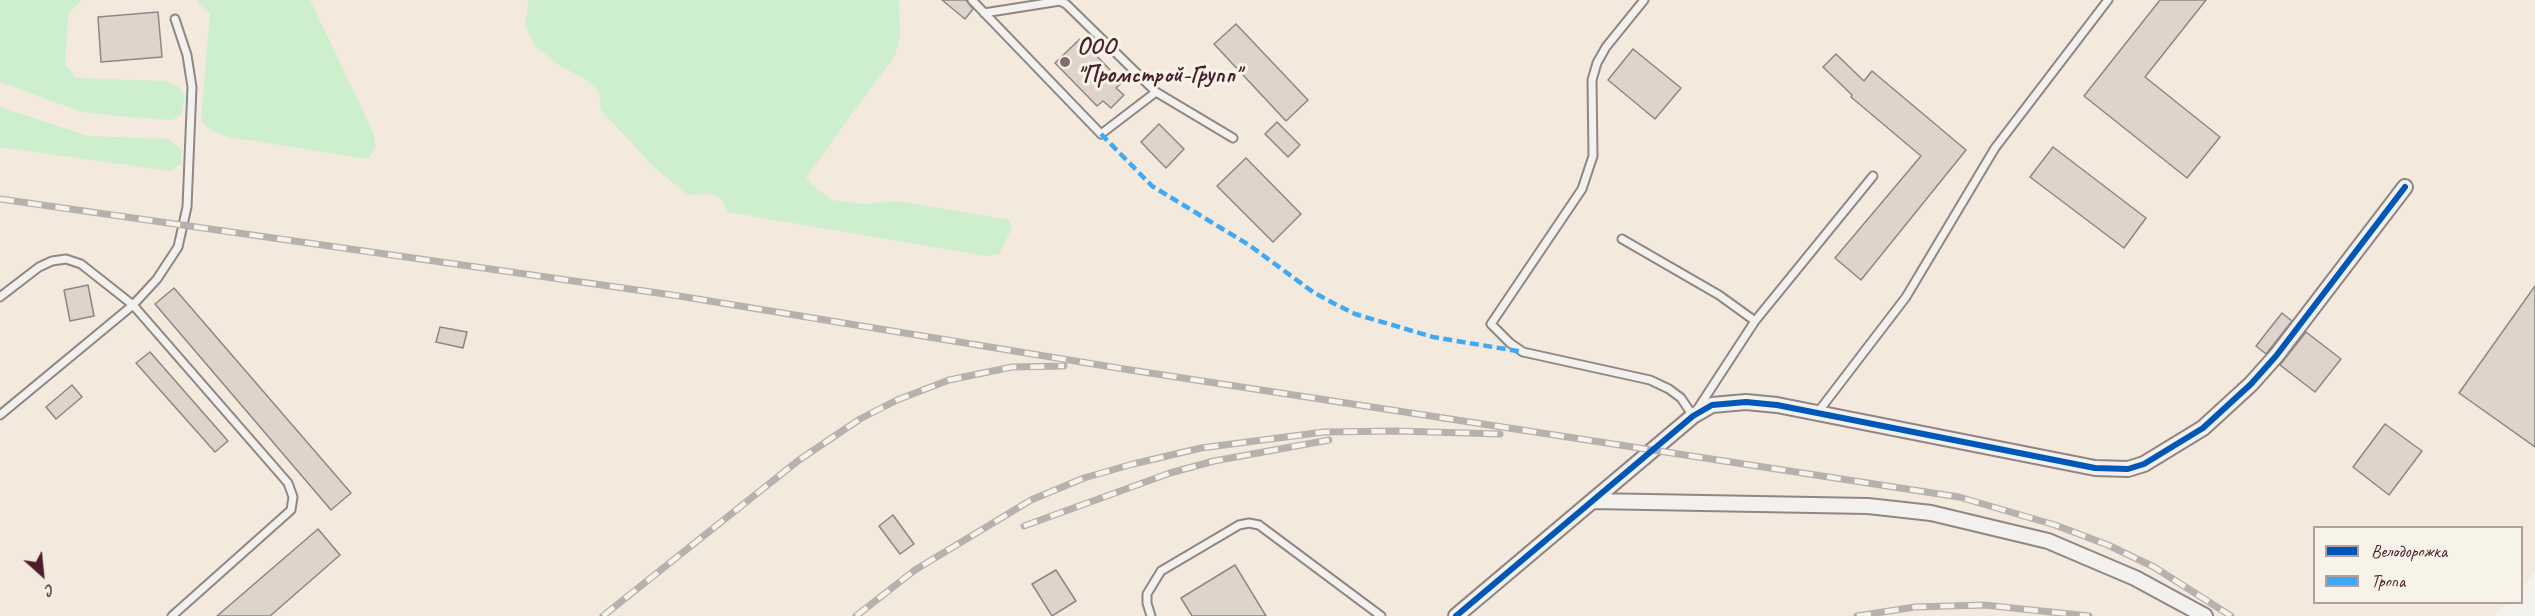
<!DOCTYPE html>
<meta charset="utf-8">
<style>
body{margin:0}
#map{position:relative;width:2535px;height:616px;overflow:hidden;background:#f4f2ec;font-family:Caveat,sans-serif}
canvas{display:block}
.legend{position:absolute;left:2313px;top:526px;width:210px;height:78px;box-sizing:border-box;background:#f7f3e8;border:2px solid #b29e9c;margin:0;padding:8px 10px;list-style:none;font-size:18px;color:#4a1f2b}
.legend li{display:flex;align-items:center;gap:12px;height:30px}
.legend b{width:30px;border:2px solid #b29e9c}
.north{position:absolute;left:12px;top:544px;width:60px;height:60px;-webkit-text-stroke:4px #f7f3e8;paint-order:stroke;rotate:153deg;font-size:16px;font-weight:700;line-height:24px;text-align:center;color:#4a1f2b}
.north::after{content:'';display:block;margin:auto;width:21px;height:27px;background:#4a1f2b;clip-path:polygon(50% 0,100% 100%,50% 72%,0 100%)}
</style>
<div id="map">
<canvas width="2535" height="616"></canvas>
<ul class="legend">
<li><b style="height:8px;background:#0057b8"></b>Велодорожка</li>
<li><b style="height:8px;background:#3fa9f5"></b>Тропа</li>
</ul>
<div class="north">С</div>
</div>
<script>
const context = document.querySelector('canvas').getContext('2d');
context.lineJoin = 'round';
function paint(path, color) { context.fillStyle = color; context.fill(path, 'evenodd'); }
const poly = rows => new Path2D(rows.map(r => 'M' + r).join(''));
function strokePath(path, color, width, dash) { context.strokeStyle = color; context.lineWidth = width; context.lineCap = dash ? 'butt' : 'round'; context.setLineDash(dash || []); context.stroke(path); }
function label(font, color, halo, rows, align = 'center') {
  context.font = font + ' Caveat,sans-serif'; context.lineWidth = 6; context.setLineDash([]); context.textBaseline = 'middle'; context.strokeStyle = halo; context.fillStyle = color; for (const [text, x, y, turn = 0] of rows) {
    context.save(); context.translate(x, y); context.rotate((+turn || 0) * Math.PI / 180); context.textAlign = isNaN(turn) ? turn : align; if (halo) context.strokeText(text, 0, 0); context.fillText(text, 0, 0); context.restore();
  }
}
paint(poly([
 [0,0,2535,0,2535,571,2522,588,2522,528,2314,528,2314,602,2507,603,2493,616,0,616]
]), '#f3e9dd');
paint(poly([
 [0,0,82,0,68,14,65,65,76,78,164,81,178,86,185,97,181,115,172,120,114,116,79,111,0,82],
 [197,0,310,0,373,132,376,148,368,159,229,137,211,131,201,120,210,13],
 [529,0,899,0,900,36,895,55,806,177,812,185,832,200,865,204,897,201,1010,220,1011,230,999,254,987,256,728,212,722,200,712,194,688,195,654,167,601,110,599,92,587,80,560,66,533,44,525,24],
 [0,107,88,136,169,139,182,151,181,164,170,171,0,147]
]), '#ceefcd');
const building = poly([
 [942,0,966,0,973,9,965,19,942,0],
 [2160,0,2206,0,2145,77,2220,137,2187,178,2084,96,2160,0],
 [158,12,162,57,101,62,98,17,158,12],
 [1236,24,1308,100,1286,121,1214,44,1236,24],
 [1080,39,1122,82,1116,88,1124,95,1111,108,1103,101,1097,106,1055,63,1080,39],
 [1633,49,1681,88,1655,119,1608,80,1633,49],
 [1836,54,1864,81,1872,71,1966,150,1861,280,1835,258,1921,156,1851,97,1852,95,1823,67,1836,54],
 [1277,122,1300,145,1288,157,1265,134,1277,122],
 [1159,124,1184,149,1166,168,1141,142,1159,124],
 [2053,147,2146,218,2124,248,2030,177,2053,147],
 [1246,158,1301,214,1273,242,1217,186,1246,158],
 [88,285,94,316,70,321,64,290,88,285],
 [2535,286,2535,447,2459,393,2535,286],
 [174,288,351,493,331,510,155,304,174,288],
 [2282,313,2292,321,2266,354,2256,346,2282,313],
 [440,327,467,332,463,348,436,342,440,327],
 [2306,332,2341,359,2315,392,2280,365,2306,332],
 [150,352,228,441,215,452,136,363,150,352],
 [72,385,82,397,56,419,46,407,72,385],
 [2385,424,2422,451,2389,495,2353,467,2385,424],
 [893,515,914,544,900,554,879,526,893,515],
 [318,529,340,555,270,616,217,616,318,529],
 [1235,565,1266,616,1192,616,1181,598,1235,565],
 [1056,570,1076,601,1052,616,1032,584,1056,570]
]);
paint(building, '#ded4cc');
strokePath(building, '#8f8685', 1.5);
const lane = poly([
 [972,0,1101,134,1156,92,1233,138],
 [1644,0,1606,47,1597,63,1592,80,1593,156,1582,189,1491,324,1510,343,1523,352,1650,380,1669,389,1681,398,1693,416,1755,321,1873,176],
 [984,13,1060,1,1066,4,1156,92],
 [1622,239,1719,295,1755,321],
 [0,297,39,267,52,261,66,259,81,264,133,305,288,483,293,497,291,510,172,616],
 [1818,412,1906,297,1995,148,2108,0],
 [0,415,133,305,157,279,178,247,187,207,192,87,187,55,175,19],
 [1151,616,1147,603,1147,594,1161,571,1239,525,1249,523,1259,525,1381,616]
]);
const street = poly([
 [1593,501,1868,506,1931,513,2048,541,2135,578,2205,616],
 [1456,616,1693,416,1712,405,1746,402,1777,405,2095,468,2128,469,2144,464,2203,428,2251,384,2276,356,2405,187]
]);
strokePath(lane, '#8f8685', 11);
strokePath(street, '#8f8685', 18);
strokePath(lane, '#f2f1ed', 7);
strokePath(street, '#f2f1ed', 14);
const rail = poly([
 [0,199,679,296,1124,369,1959,497,2055,525,2108,545,2154,567,2231,616],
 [1024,526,1170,473,1214,461,1329,440],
 [603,616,799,460,860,419,897,400,949,380,1012,367,1064,366],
 [856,616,915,570,1031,500,1084,478,1133,464,1201,448,1324,432,1397,431,1500,434],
 [1857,616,1915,607,1984,605,2089,616]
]);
strokePath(rail, '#b6b0ae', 7);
strokePath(rail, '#f7f3e8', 4.5, [14]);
strokePath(poly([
 [1101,134,1152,186,1249,245,1313,292,1333,303,1355,314,1433,337,1523,352]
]), '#3fa9f5', 4.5, [9, 4.5]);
strokePath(poly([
 [1456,616,1693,416,1712,405,1746,402,1777,405,2095,468,2128,469,2144,464,2203,428,2251,384,2276,356,2405,187]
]), '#0057b8', 6);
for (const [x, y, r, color] of [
 [1065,62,6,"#86696f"]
]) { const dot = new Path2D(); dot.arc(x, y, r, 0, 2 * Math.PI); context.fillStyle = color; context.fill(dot); strokePath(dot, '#f7f3e8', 2); }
label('bold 24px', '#4a1f2b', '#f7f3e8', [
 ["ООО",1077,48],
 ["\"Промстрой-Групп\"",1077,76]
], 'left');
</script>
